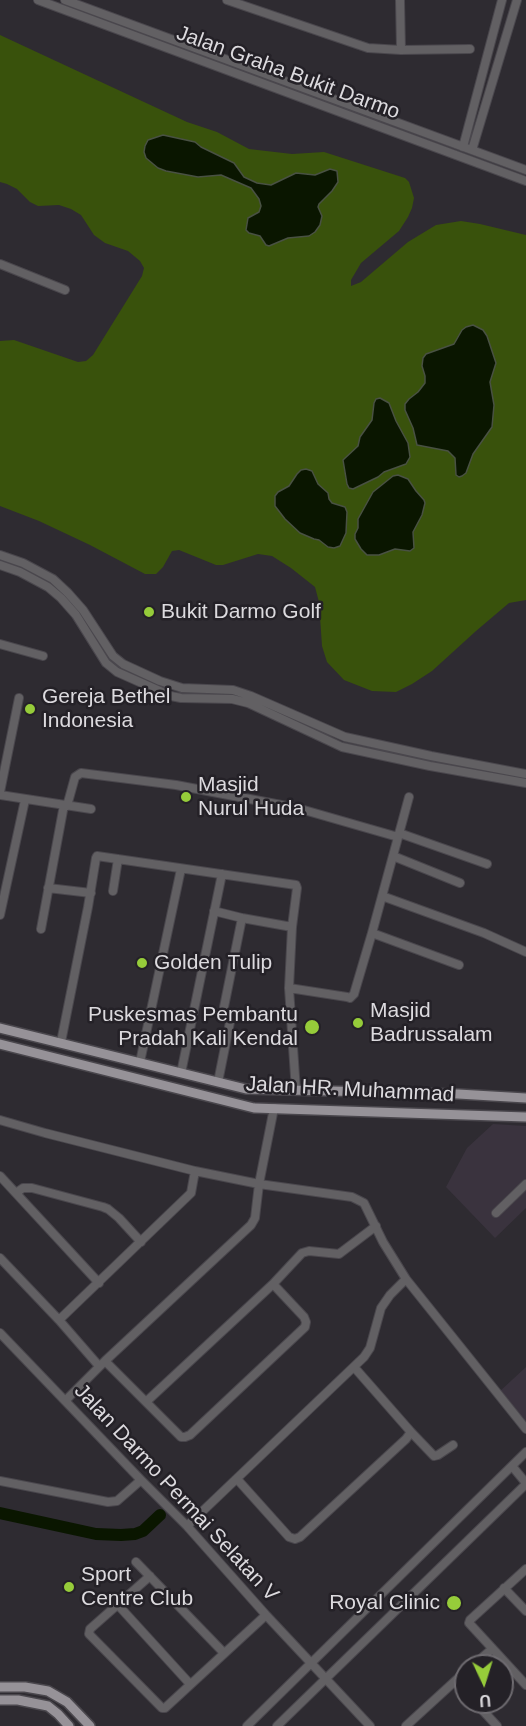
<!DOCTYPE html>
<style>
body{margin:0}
#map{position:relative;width:526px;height:1726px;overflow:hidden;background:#2e2b31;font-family:Arial,sans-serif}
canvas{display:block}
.north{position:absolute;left:454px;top:1654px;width:60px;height:60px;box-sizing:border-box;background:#242127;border:2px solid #6e6b70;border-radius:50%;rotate:176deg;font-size:16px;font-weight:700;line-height:24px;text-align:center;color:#dcdade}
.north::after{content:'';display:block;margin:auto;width:21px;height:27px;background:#96cc3a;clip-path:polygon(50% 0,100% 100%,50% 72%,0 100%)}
</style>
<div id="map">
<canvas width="526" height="1726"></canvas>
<div class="north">U</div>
</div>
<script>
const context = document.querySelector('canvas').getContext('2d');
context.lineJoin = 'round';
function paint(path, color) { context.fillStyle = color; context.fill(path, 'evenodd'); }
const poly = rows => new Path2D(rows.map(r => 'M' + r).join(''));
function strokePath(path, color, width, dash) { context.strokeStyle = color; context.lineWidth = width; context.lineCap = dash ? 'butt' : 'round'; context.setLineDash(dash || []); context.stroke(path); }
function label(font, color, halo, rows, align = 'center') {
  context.font = font + ' Arial,sans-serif'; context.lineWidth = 5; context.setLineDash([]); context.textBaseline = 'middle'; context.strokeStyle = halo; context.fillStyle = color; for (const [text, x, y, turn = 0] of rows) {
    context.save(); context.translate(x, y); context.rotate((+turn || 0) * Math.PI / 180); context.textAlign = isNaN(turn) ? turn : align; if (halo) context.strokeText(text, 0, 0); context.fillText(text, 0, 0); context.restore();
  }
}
paint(poly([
 [493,1124,526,1126,526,1208,495,1238,446,1187,467,1148],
 [526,1367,526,1424,499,1392]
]), '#3a333e');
paint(poly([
 [0,35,187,122,217,132,249,149,292,154,324,152,405,178,409,182,414,198,412,208,408,217,399,231,361,263,351,280,351,286,361,282,408,242,436,225,461,221,480,224,526,235,526,600,509,603,476,631,432,671,412,684,396,692,372,691,344,680,327,662,322,646,319,602,315,587,291,568,272,556,258,554,223,565,216,565,179,550,172,551,163,567,156,574,145,574,90,545,39,521,0,506,0,341,14,340,78,362,86,361,93,355,142,276,144,268,140,261,128,251,105,243,94,235,81,215,71,209,59,205,38,206,30,202,17,189,7,184,0,182]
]), '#39520c');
const water = poly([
 [163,135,195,142,201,147,234,163,244,177,257,183,271,185,296,173,315,175,330,169,337,171,338,182,332,191,319,204,318,207,322,216,320,225,315,232,309,236,288,238,269,246,266,245,260,236,249,233,246,230,248,218,259,212,261,206,259,199,251,188,221,175,198,177,166,171,158,168,146,158,144,152,145,146,148,140,163,135],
 [473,325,483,330,487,336,496,363,490,382,494,405,492,427,473,454,466,473,462,476,459,477,456,475,455,458,448,451,417,445,413,428,405,410,405,404,409,399,418,392,425,383,425,376,422,366,423,358,426,354,454,344,462,330,466,327,473,325],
 [380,398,389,403,396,421,408,443,410,457,406,464,384,472,378,477,353,489,349,488,347,484,343,460,358,446,360,437,372,420,374,403,376,399,380,398],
 [306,469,312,471,318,484,328,493,329,499,332,503,345,507,347,512,346,533,340,546,334,548,328,547,319,540,314,539,300,533,285,519,275,506,275,496,278,492,289,486,297,474,301,470,306,469],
 [398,475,408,479,416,491,424,500,425,503,422,515,413,532,414,548,410,551,395,549,379,555,367,555,361,549,355,539,355,534,358,528,358,519,373,492,393,476,398,475]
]);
paint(water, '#0a1600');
strokePath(water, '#495143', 1.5);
strokePath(poly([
 [0,1513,96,1534,121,1535,135,1534,143,1531,160,1515]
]), '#0a1600', 12);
const minor = poly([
 [38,0,526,181],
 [65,0,526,170],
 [227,0,368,48,401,50,470,49],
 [400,0,401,50],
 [463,147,502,0],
 [472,150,517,0],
 [0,264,65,290],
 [0,555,23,563,53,579,68,593,83,610,113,656,123,664,160,681,182,688,233,690,251,696,345,737,431,756,526,774],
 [0,565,20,572,48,587,61,598,76,615,106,663,117,672,171,696,181,698,232,699,248,703,342,747,430,766,526,783],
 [0,644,43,656],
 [0,792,19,698],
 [0,795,91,809],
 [67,806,75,777,81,773,176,785,297,808,398,837],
 [399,833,487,864],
 [393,856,460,883],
 [48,888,91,893],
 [113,891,118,859],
 [382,896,484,933,526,952],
 [214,911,242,918,292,927],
 [0,915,25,800],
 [41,929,64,805],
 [372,933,459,965],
 [289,988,347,997,350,998,354,994,372,933,409,797],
 [61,1042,88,907,96,858,97,856,296,885,297,888,292,927,289,988,296,1091],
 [140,1062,181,869],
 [181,1073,222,874],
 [218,1082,231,1017,229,1013,225,1011,224,1007,242,918],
 [0,1120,45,1133,195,1171,259,1184,352,1197,364,1203,383,1242,406,1279,526,1429],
 [0,1176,99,1283],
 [16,1193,23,1188,32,1188,103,1207,108,1209,119,1218,141,1242],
 [496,1213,526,1184],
 [0,1258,59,1320,99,1366],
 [59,1320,191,1193,195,1171],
 [0,1333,141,1480,187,1526,266,1615,370,1726],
 [105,1361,181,1437,185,1437,190,1435,305,1327,306,1322,304,1317,273,1284],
 [354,1367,411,1432,434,1456,438,1455,453,1445],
 [66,1400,105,1361,251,1225,255,1218,259,1184,274,1108],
 [147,1401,273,1284,302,1253,309,1251,339,1254,376,1226],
 [512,1466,526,1483],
 [237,1479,289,1537,295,1539,300,1537,406,1439,411,1432],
 [0,1481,108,1502,117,1501,141,1480],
 [187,1526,364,1357,370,1348,381,1308,390,1295,406,1279],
 [136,1562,224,1653],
 [526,1569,470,1620,469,1623,526,1685],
 [150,1576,90,1629,89,1634,162,1708,165,1708,266,1615],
 [504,1588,526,1611],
 [118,1605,190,1684],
 [472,1666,492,1649],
 [456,1681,466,1692],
 [475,1702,497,1726],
 [247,1726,526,1452],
 [277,1726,526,1484],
 [406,1726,466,1671]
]);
const major = poly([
 [0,1028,246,1089,458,1094,526,1098],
 [0,1044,254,1108,526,1117],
 [0,1687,25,1687,48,1691,67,1702,90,1726],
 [0,1700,18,1700,48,1706,58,1714,69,1726]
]);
strokePath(minor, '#4a474d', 10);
strokePath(major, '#4a474d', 12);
strokePath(minor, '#626063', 8);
strokePath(major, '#969298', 9);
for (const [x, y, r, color] of [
 [149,612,6,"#96cc3a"],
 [30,709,6,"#96cc3a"],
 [186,797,6,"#96cc3a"],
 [142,963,6,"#96cc3a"],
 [358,1023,6,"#96cc3a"],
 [312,1027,8,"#96cc3a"],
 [69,1587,6,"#96cc3a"],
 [454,1603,8,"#96cc3a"]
]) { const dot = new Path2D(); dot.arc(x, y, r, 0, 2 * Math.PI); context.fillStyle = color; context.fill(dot); strokePath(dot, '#242127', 2); }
label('21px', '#dcdade', '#242127', [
 ["Jalan Graha Bukit Darmo",288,73,20],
 ["Jalan HR. Muhammad",350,1090,3],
 ["Jalan Darmo Permai Selatan V",176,1493,47]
]);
label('21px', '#dcdade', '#242127', [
 ["Bukit Darmo Golf",161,612],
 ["Gereja Bethel",42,697],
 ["Indonesia",42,721],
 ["Masjid",198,785],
 ["Nurul Huda",198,809],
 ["Golden Tulip",154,963],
 ["Masjid",370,1011],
 ["Badrussalam",370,1035],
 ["Puskesmas Pembantu",298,1015,"right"],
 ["Pradah Kali Kendal",298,1039,"right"],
 ["Sport",81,1575],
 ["Centre Club",81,1599],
 ["Royal Clinic",440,1603,"right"]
], 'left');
</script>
